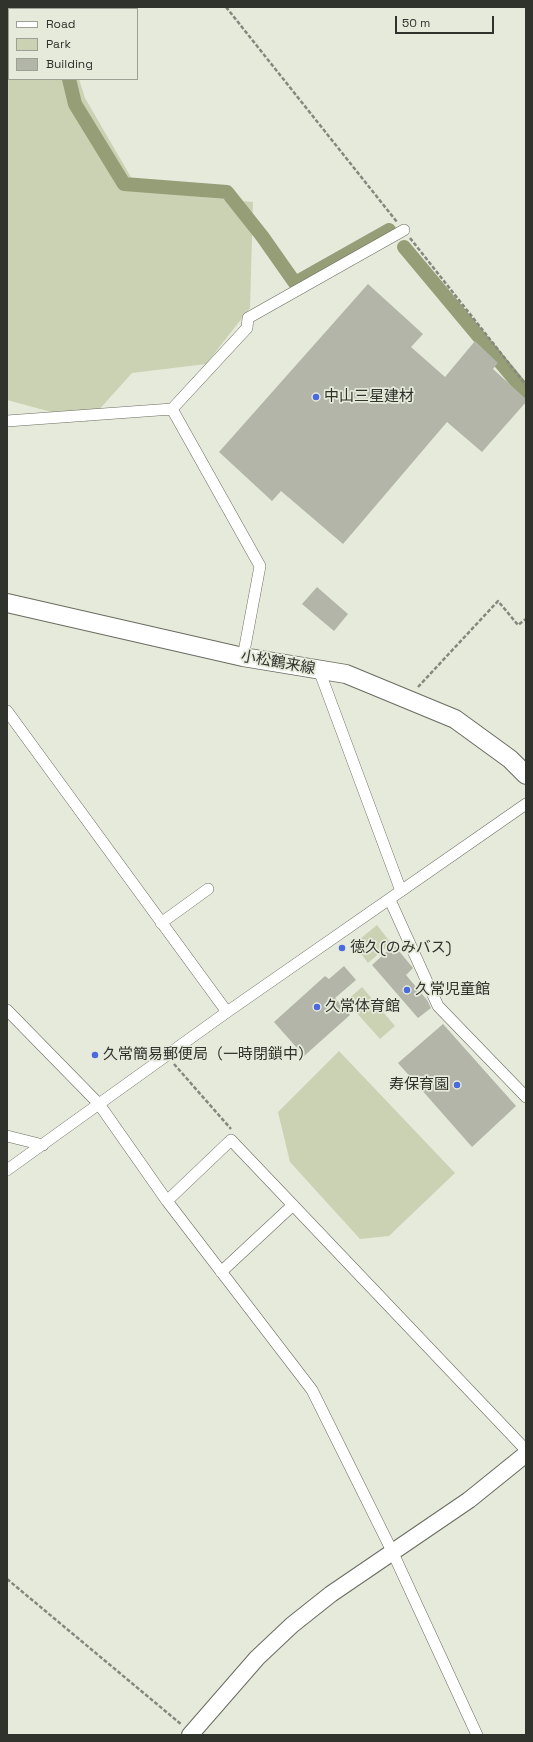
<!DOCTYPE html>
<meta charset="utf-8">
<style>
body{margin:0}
#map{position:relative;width:533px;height:1742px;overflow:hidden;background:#e6eadb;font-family:"Space Grotesk",sans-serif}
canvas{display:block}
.frame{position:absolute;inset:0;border:8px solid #30322c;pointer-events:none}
.legend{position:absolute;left:8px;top:8px;width:130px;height:72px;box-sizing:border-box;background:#e6eadb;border:1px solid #9da095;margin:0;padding:5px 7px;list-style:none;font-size:12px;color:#30322c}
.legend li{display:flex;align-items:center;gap:8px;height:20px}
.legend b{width:20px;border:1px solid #9da095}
.scale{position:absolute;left:395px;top:16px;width:99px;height:18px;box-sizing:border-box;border:2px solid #30322c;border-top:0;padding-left:5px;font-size:12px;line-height:14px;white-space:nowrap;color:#30322c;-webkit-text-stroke:3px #e6eadb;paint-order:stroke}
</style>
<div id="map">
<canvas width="533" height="1742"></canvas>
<div class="frame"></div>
<ul class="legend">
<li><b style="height:5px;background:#fff"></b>Road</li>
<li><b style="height:11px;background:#cbd2b3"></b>Park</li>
<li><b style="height:11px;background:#b2b5a7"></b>Building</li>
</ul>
<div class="scale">50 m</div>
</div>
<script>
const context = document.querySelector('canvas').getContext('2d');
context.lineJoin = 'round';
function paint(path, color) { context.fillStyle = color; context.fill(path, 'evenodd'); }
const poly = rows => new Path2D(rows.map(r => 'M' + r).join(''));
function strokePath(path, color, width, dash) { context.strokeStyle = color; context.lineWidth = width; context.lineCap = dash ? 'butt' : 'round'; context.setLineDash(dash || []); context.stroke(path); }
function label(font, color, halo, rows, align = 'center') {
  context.font = font + ' "Space Grotesk","Noto Sans JP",sans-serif'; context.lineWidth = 3.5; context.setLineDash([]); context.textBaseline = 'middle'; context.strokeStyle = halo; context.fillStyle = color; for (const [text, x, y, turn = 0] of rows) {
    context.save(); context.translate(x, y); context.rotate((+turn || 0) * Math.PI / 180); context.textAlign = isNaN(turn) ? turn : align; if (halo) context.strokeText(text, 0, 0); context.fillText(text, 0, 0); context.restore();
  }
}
paint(poly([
 [7,27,9,27,9,79,79,79,85,98,139,191,253,202,250,308,206,364,132,373,88,422,7,400],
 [377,925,391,943,368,963,354,944],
 [362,987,395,1026,380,1039,346,1001],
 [339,1051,455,1173,389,1236,360,1239,290,1162,278,1112]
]), '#cbd2b3');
strokePath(poly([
 [47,7,48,9],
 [69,79,75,104,124,184,227,192,262,236,295,283,389,230],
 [404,247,526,393]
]), '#959e76', 14);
paint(poly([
 [368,284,423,334,411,347,445,377,475,341,498,363,493,369,526,399,526,402,482,452,447,422,343,544,281,491,272,501,219,452],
 [317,587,348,614,334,631,302,604],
 [394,945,413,968,406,975,427,1000,431,1008,418,1018,372,965],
 [344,966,356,980,335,998,350,1015,304,1056,274,1022,325,976,329,979],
 [443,1024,516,1106,472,1147,398,1063]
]), '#b2b5a7');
const street = poly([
 [172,409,260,566,243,657],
 [7,421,172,409,247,328,248,318,404,230],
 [319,670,401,891],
 [7,711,227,1012],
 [390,900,438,1006,526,1097],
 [161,923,208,889],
 [7,1010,99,1104,167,1201,312,1390,392,1551,477,1735],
 [7,1136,43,1145],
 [7,1170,227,1012,526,804],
 [167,1201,231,1140,526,1450],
 [221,1272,293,1205]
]);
const secondary = poly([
 [190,1735,257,1658,292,1625,331,1594,469,1500,526,1454]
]);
const primary = poly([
 [7,603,243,657,346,674,455,719,510,759,526,775]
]);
strokePath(street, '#696c5f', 12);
strokePath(secondary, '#696c5f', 18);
strokePath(primary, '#696c5f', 20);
strokePath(poly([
 [226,7,397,222],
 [410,238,526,385],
 [418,687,498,601,518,625,526,619],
 [174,1064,231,1129],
 [7,1579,182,1725]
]), '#85887e', 2.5, [4, 2]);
strokePath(street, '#fff', 11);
strokePath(secondary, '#fff', 16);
strokePath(primary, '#fff', 18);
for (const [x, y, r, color] of [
 [316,397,4,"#4a6add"],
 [342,948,4,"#4a6add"],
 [407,990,4,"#4a6add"],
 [317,1007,4,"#4a6add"],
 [95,1055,4,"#4a6add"],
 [457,1085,4,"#4a6add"]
]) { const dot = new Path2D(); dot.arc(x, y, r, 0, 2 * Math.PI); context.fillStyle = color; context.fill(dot); strokePath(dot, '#e6eadb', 1.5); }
label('15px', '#30322c', '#e6eadb', [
 ["中山三星建材",324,397],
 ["徳久(のみバス)",350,948],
 ["久常児童館",415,990],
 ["久常体育館",325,1007],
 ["久常簡易郵便局（一時閉鎖中）",103,1055],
 ["寿保育園",449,1085,"right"]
], 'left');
label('15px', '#30322c', '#e6eadb', [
 ["小松鶴来線",278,663,10]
]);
</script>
